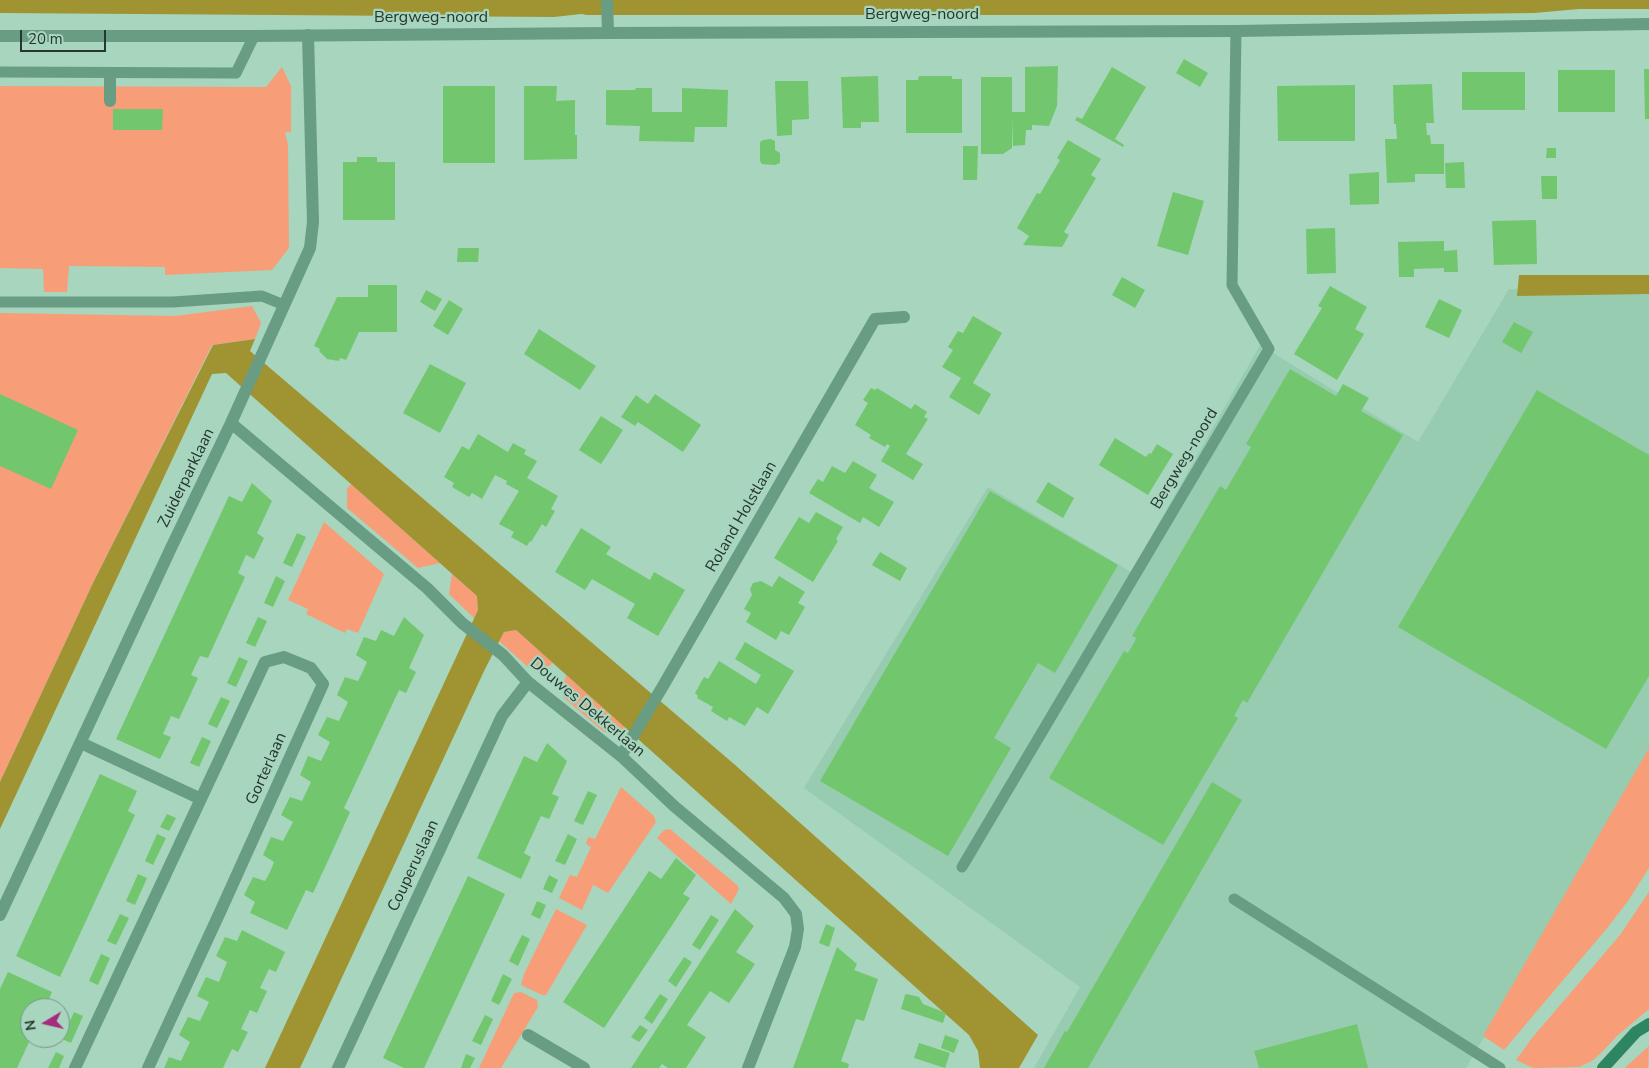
<!DOCTYPE html>
<style>
body{margin:0}
#map{position:relative;width:1649px;height:1068px;overflow:hidden;background:#a7d5be;font-family:"Nunito Sans",sans-serif}
canvas{display:block}
.north{position:absolute;left:20px;top:998px;width:50px;height:50px;box-sizing:border-box;background:#a7d5be;border:1px solid #739684;border-radius:50%;rotate:261deg;font-size:14px;font-weight:700;line-height:20px;text-align:center;color:#25372e}
.north::after{content:'';display:block;margin:auto;width:18px;height:22px;background:#a62c80;clip-path:polygon(50% 0,100% 100%,50% 72%,0 100%)}
.scale{position:absolute;left:20px;top:30px;width:86px;height:22px;box-sizing:border-box;border:2px solid #25372e;border-top:0;padding-left:6px;font-size:15px;line-height:18px;white-space:nowrap;color:#25372e;-webkit-text-stroke:4px #a7d5be;paint-order:stroke}
</style>
<div id="map">
<canvas width="1649" height="1068"></canvas>
<div class="north">N</div>
<div class="scale">20 m</div>
</div>
<script>
const context = document.querySelector('canvas').getContext('2d');
context.lineJoin = 'round';
function paint(path, color) { context.fillStyle = color; context.fill(path, 'evenodd'); }
const poly = rows => new Path2D(rows.map(r => 'M' + r).join(''));
function strokePath(path, color, width, dash) { context.strokeStyle = color; context.lineWidth = width; context.lineCap = dash ? 'butt' : 'round'; context.setLineDash(dash || []); context.stroke(path); }
function label(font, color, halo, rows, align = 'center') {
  context.font = font + ' "Nunito Sans",sans-serif'; context.lineWidth = 4.5; context.setLineDash([]); context.textBaseline = 'middle'; context.strokeStyle = halo; context.fillStyle = color; for (const [text, x, y, turn = 0] of rows) {
    context.save(); context.translate(x, y); context.rotate((+turn || 0) * Math.PI / 180); context.textAlign = isNaN(turn) ? turn : align; if (halo) context.strokeText(text, 0, 0); context.fillText(text, 0, 0); context.restore();
  }
}
paint(poly([
 [1509,289,1649,293,1649,753,1466,1068,1034,1068,1080,987,804,788,988,487,1131,572,1260,345,1418,442]
]), '#97ccb1');
paint(poly([
 [282,67,291,86,291,132,285,132,288,144,289,248,272,270,165,275,165,267,69,266,67,292,44,292,43,269,0,268,0,86,266,87],
 [252,306,261,323,255,339,212,345,94,581,0,782,0,313,175,316],
 [351,484,440,563,418,568,347,508,347,489],
 [324,522,384,574,358,633,347,629,345,633,306,614,308,609,288,600],
 [452,574,477,596,478,610,474,618,449,594],
 [516,630,553,663,549,666,528,667,499,641,504,632],
 [566,675,626,728,619,734,604,732,564,698,562,689],
 [1649,748,1649,868,1628,901,1608,927,1504,1050,1483,1036],
 [621,787,654,816,656,822,608,893,593,885,582,910,559,898,570,875,577,877,591,847,586,844,588,837,595,839],
 [670,829,737,885,739,889,731,904,657,838,664,830],
 [1649,892,1649,1009,1617,1036,1601,1053,1592,1061,1579,1067,1533,1068,1516,1060,1532,1038,1620,935],
 [556,909,587,925,546,995,542,995,521,985,524,974],
 [521,992,537,1000,538,1007,501,1068,479,1068,514,993],
 [1649,1046,1648,1068,1625,1068,1629,1064]
]), '#f79e79');
paint(poly([
 [0,0,600,0,599,12,554,17,0,13],
 [621,0,1649,0,1649,9,1579,9,1534,13,1372,15,648,15,624,14],
 [1519,275,1649,275,1649,294,1517,296],
 [255,339,250,351,734,764,1038,1035,1019,1068,980,1068,978,1051,969,1035,516,630,504,632,485,669,300,1068,265,1068,478,610,477,596,226,373,212,374,0,829,0,782,94,581,213,345]
]), '#9f9431');
strokePath(poly([
 [587,0,662,0]
]), '#9f9431', 30);
paint(poly([
 [1184,59,1208,73,1200,87,1176,73],
 [1058,66,1057,106,1049,126,1032,125,1032,130,1026,130,1025,145,1013,146,1012,119,1012,148,1003,154,981,154,981,77,1012,77,1012,112,1025,112,1025,67],
 [1112,67,1146,87,1115,139,1124,145,1123,147,1075,120,1077,117,1082,119],
 [1644,69,1649,69,1649,119,1645,119],
 [1558,70,1615,70,1615,112,1558,112],
 [1462,72,1525,72,1525,110,1462,110],
 [878,76,879,122,861,122,861,128,843,128,841,77],
 [919,76,952,76,952,79,962,79,962,133,906,133,906,80,918,80],
 [775,81,808,81,809,119,792,120,792,135,777,136],
 [1432,84,1434,123,1426,123,1427,135,1430,135,1431,144,1444,144,1444,174,1415,174,1415,182,1387,183,1385,139,1397,139,1396,124,1394,124,1393,85],
 [1355,85,1355,141,1278,141,1277,86],
 [443,86,495,86,495,163,443,163],
 [524,86,557,86,556,101,575,100,575,135,577,135,577,159,524,160],
 [636,88,652,88,652,112,682,112,682,88,728,90,727,127,695,127,694,142,639,141,640,126,606,125,606,90,635,90],
 [113,109,163,109,162,130,113,130],
 [771,139,775,141,775,150,780,153,780,163,775,165,762,164,760,161,760,142,763,140],
 [1068,140,1101,159,1091,175,1096,178,1064,232,1069,235,1062,247,1023,245,1029,236,1017,228,1037,193,1040,194,1060,160,1057,158],
 [963,146,978,146,977,180,963,180],
 [1547,148,1556,148,1556,158,1546,158],
 [357,157,377,157,377,162,395,162,395,220,343,220,343,162,357,162],
 [1464,162,1465,188,1446,188,1445,163],
 [1379,172,1379,204,1350,205,1349,174],
 [1541,176,1557,176,1557,199,1542,199],
 [1173,192,1204,201,1188,255,1157,246],
 [1536,220,1537,264,1494,265,1492,221],
 [1335,228,1336,273,1307,274,1306,229],
 [1444,241,1444,251,1457,250,1458,272,1444,272,1444,268,1414,269,1414,277,1399,277,1398,242],
 [458,248,479,248,478,262,457,262],
 [1122,277,1145,290,1135,308,1112,295],
 [368,285,397,285,397,332,359,332,346,360,340,358,339,361,327,359,319,351,320,349,314,346,337,297,368,297],
 [1330,286,1367,307,1355,329,1364,334,1337,380,1294,354,1322,308,1318,306],
 [426,290,442,299,435,311,420,302],
 [1439,299,1462,310,1449,338,1425,327],
 [449,300,463,309,448,335,433,326],
 [973,316,1002,333,973,383,991,394,979,415,949,397,961,378,942,367,953,350,948,347,958,331,963,333],
 [1514,322,1533,332,1521,353,1502,342],
 [539,329,596,366,580,390,524,354],
 [430,364,466,383,440,433,403,413],
 [1290,369,1336,396,1343,384,1369,398,1361,411,1403,435,1247,703,1243,700,1234,716,1238,718,1163,845,1049,778,1124,651,1128,653,1135,641,1136,638,1132,636,1220,486,1226,490,1251,447,1246,444],
 [871,388,875,390,877,388,911,409,915,404,927,412,924,417,928,419,906,454,923,464,913,480,881,461,890,446,887,444,885,447,869,438,871,435,855,425,868,403,863,400],
 [1537,390,1649,455,1649,676,1606,749,1398,627],
 [0,394,78,430,51,489,0,466],
 [655,394,701,425,683,452,638,422,635,426,621,417,636,395,648,404],
 [601,416,623,430,601,464,579,450],
 [478,434,508,452,513,443,526,450,524,454,537,461,527,478,558,496,551,509,555,511,546,527,542,524,531,542,530,541,527,546,511,537,514,532,499,524,519,491,506,484,507,481,495,475,482,499,472,493,469,497,452,487,454,483,444,477,462,446,469,450],
 [1115,438,1146,457,1149,453,1151,454,1157,444,1173,454,1148,495,1099,465],
 [853,461,877,475,869,488,894,502,879,527,863,517,860,523,809,493,818,479,823,482,832,466,845,473],
 [1048,482,1074,498,1063,518,1036,502],
 [252,483,272,501,257,533,264,538,254,559,246,555,238,573,245,577,208,658,200,656,191,675,198,678,179,719,171,716,163,734,171,737,160,759,116,739,229,496,242,502],
 [990,491,1118,565,1055,673,1038,663,994,738,1011,748,948,856,820,781],
 [816,512,843,527,836,539,838,541,813,582,774,558,799,517,809,523],
 [581,528,611,547,606,554,650,580,654,572,685,590,658,636,627,618,635,604,592,579,585,590,555,572],
 [297,533,306,537,292,567,283,563],
 [880,552,907,568,900,581,872,565],
 [276,576,285,581,273,607,264,603],
 [779,576,805,592,798,603,805,607,789,635,781,631,776,640,746,622,751,613,744,609,752,595,750,589,753,583,761,581,772,587],
 [258,617,267,621,255,647,246,643],
 [404,617,424,635,409,668,416,672,406,693,399,690,344,808,350,812,332,852,313,893,306,890,287,930,250,913,255,902,244,895,253,877,265,881,270,872,274,862,263,855,271,837,283,841,293,822,281,815,290,797,302,801,311,782,300,775,308,756,321,761,326,751,330,742,318,735,327,717,339,721,348,702,337,695,345,677,358,681,363,671,367,662,356,655,364,637,376,641,381,630,394,636],
 [745,642,794,671,768,714,757,707,745,726,729,717,727,721,711,711,713,707,697,698,698,696,695,693,704,677,708,679,719,661,756,684,761,675,735,659],
 [239,657,248,661,236,687,227,683],
 [221,697,230,701,217,728,208,724],
 [202,737,211,741,199,767,190,763],
 [547,743,567,761,552,794,559,797,549,819,541,816,524,853,531,857,521,879,477,858,524,756,537,762],
 [100,774,137,791,128,811,135,815,60,977,16,956],
 [1212,782,1242,800,1088,1068,1044,1068,1065,1031,1067,1032],
 [588,791,597,795,583,825,574,821],
 [167,814,176,818,169,831,160,827],
 [157,834,166,838,153,865,145,861],
 [568,834,577,839,565,865,555,861],
 [676,858,696,875,683,894,690,898,604,1028,563,1002,649,871,661,879],
 [138,874,147,878,135,905,126,901],
 [549,875,558,880,552,893,543,889],
 [468,876,505,894,424,1068,404,1068,383,1058],
 [537,901,546,905,540,919,531,915],
 [735,909,754,926,736,952,755,964,729,1003,710,991,687,1025,706,1037,686,1068,668,1068,662,1064,659,1068,631,1068],
 [120,914,129,918,116,945,107,941],
 [711,915,719,920,700,950,692,945],
 [826,924,835,928,829,947,819,943],
 [242,930,285,952,276,972,269,969,260,988,267,991,257,1013,250,1010,241,1029,248,1032,238,1052,232,1049,223,1068,164,1068,169,1057,181,1061,190,1042,179,1035,188,1017,200,1021,209,1002,197,996,206,977,219,982,227,962,216,956,225,937,237,941],
 [522,935,530,939,518,966,509,961],
 [837,947,857,964,854,970,878,979,864,1021,856,1019,841,1061,849,1064,848,1068,793,1068],
 [101,954,110,958,98,985,89,981],
 [684,957,692,962,676,987,668,981],
 [8,972,52,992,45,1008,30,1008,30,1020,26,1029,30,1031,31,1038,17,1068,0,1068,0,989],
 [503,974,512,979,499,1005,491,1001],
 [660,994,668,999,652,1024,644,1018],
 [907,994,919,997,923,1004,946,1013,943,1023,901,1009,905,995],
 [74,1012,83,1016,71,1043,62,1039],
 [485,1015,493,1019,481,1045,472,1041],
 [1357,1024,1368,1068,1259,1068,1254,1051],
 [640,1025,648,1030,639,1042,631,1037],
 [945,1035,959,1040,954,1053,941,1048],
 [919,1043,950,1053,945,1068,914,1058],
 [56,1052,64,1056,59,1068,48,1068],
 [466,1054,475,1058,470,1068,461,1068]
]), '#72c76e');
strokePath(poly([
 [0,72,236,73,254,36],
 [0,302,173,302,262,296,284,305],
 [962,867,1269,349,1232,285,1236,31],
 [1234,899,1500,1068]
]), '#689c83', 11);
strokePath(poly([
 [110,73,110,101]
]), '#689c83', 12);
strokePath(poly([
 [607,0,608,33],
 [231,423,427,588,462,623,503,655,528,682,621,756,674,806,784,898,796,914,798,929,795,947,748,1068],
 [81,743,201,799],
 [621,756,663,686,875,319,904,317],
 [0,915,171,548,231,423,310,248,313,222,308,35],
 [528,1035,584,1068],
 [75,1068,265,662,284,657,311,668,323,684,221,910,148,1068],
 [338,1068,502,716,528,682]
]), '#689c83', 12);
strokePath(poly([
 [0,36,254,36,608,33,1236,31,1649,24]
]), '#689c83', 12);
strokePath(poly([
 [1603,1068,1636,1032,1649,1024]
]), '#2d8561', 12);
label('16px', '#25372e', '#a7d5be', [
 ["Bergweg-noord",922,15],
 ["Bergweg-noord",431,18],
 ["Bergweg-noord",1185,459,-59],
 ["Zuiderparklaan",187,478,-64],
 ["Roland Holstlaan",742,517,-60],
 ["Douwes Dekkerlaan",587,708,40],
 ["Gorterlaan",267,769,-66],
 ["Couperuslaan",414,866,-65]
]);
</script>
